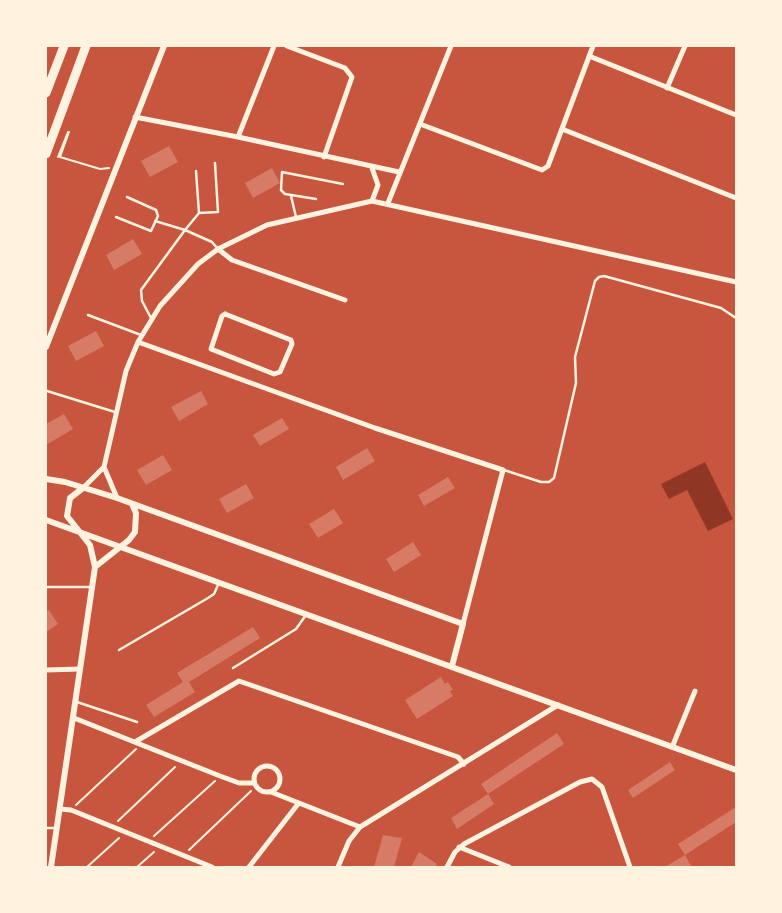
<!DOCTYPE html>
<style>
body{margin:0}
#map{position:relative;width:782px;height:913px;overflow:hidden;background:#c8553d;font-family:"Sofia Sans Condensed",sans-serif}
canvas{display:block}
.frame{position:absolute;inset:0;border:47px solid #fff3e0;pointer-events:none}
</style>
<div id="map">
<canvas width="782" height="913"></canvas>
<div class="frame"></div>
</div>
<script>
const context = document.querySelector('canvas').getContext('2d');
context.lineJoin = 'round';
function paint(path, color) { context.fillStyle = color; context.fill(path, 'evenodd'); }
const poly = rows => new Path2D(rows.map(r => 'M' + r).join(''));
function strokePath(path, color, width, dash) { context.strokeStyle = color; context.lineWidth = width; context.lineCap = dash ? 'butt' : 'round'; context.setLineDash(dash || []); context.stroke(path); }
paint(poly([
 [705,462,733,519,708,531,687,490,669,499,661,484]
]), '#8f3625');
paint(poly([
 [169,146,178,162,150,177,141,161],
 [272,168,280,183,253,198,245,183],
 [133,239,142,254,114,270,106,255],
 [96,331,104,346,76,361,68,346],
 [201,391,208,404,179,421,171,407],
 [64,414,73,429,46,445,46,424],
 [282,418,289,429,260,446,253,435],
 [367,448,375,461,343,480,336,467],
 [163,455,172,470,146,485,137,470],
 [448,477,455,488,424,506,418,495],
 [246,484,254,498,227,513,219,499],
 [334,509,343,523,318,538,309,524],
 [413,542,421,555,394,572,386,559],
 [49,610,58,624,46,632,46,612],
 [253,627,260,638,189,682,195,692,154,717,146,705,183,682,177,673],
 [441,677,445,684,448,682,453,690,450,691,453,696,417,719,405,700],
 [557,733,564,744,488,794,494,804,457,829,451,818,488,794,481,784],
 [670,762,675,770,633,798,628,790],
 [736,807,736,822,685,855,678,844],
 [383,835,402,838,394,867,374,867],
 [419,852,437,864,435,867,411,867],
 [685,855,691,866,665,867]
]), '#d67c66');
strokePath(poly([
 [69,132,60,157,100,169,109,168],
 [58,157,68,132],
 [76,805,136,749],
 [118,821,175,767],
 [154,836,215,781],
 [189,850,251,791],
 [87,867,119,838],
 [137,867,154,852]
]), '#fff3e0', 2);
strokePath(poly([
 [291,196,296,217],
 [316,199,285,194,281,190,282,172,343,184],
 [199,213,218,212,215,163],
 [116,217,151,231,158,216,156,210,127,197],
 [155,221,185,230,199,213,196,171],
 [88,315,141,335],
 [151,318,142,301,141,290,185,230,212,242,218,249],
 [47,391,115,412],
 [504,470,541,482,549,482,554,478,576,383,575,357,595,281,599,277,604,276,721,308,736,318],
 [46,587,92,587],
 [119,650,208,598,214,594,218,585],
 [233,668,296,629,306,615],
 [77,702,137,722],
 [46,828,54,828]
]), '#fff3e0', 2.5);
strokePath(poly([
 [287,46,345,68,352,77,324,157],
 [589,56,736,115],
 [667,88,685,46],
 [135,117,238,137,399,172],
 [420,124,542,170,548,166,593,46],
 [562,129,736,198],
 [238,137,274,46],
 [372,201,378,185,372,168],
 [388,203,451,46],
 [218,249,232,260,345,300],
 [225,314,291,340,292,344,280,372,274,374,211,349,222,316,225,314],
 [138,342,375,428,503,470,463,624],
 [104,467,117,498],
 [83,488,104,467,126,371,138,342,160,306,198,264,218,249,267,225,372,201,736,282],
 [46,670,80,669],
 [74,718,220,776,239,783,254,783],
 [135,742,239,681,458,757,464,764],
 [673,745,695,691],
 '254 779a13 13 0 1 1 26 0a13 13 0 1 1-26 0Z',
 [271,792,360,827],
 [60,809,71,810,212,867],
 [459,847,509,867],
 [249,867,298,804],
 [338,867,349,841,360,827,558,705],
 [447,867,455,852,464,844,580,782,592,779,602,787,630,867]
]), '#fff3e0', 5);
strokePath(poly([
 [46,347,164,46],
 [46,479,65,482,117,498,463,624,452,666],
 [46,520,736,770],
 [95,567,129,540,135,532,136,513,132,504],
 [51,867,95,567,90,545,67,516,70,498,83,488]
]), '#fff3e0', 6);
strokePath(poly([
 [46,93,64,46],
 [46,154,86,46]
]), '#fff3e0', 9);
</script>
